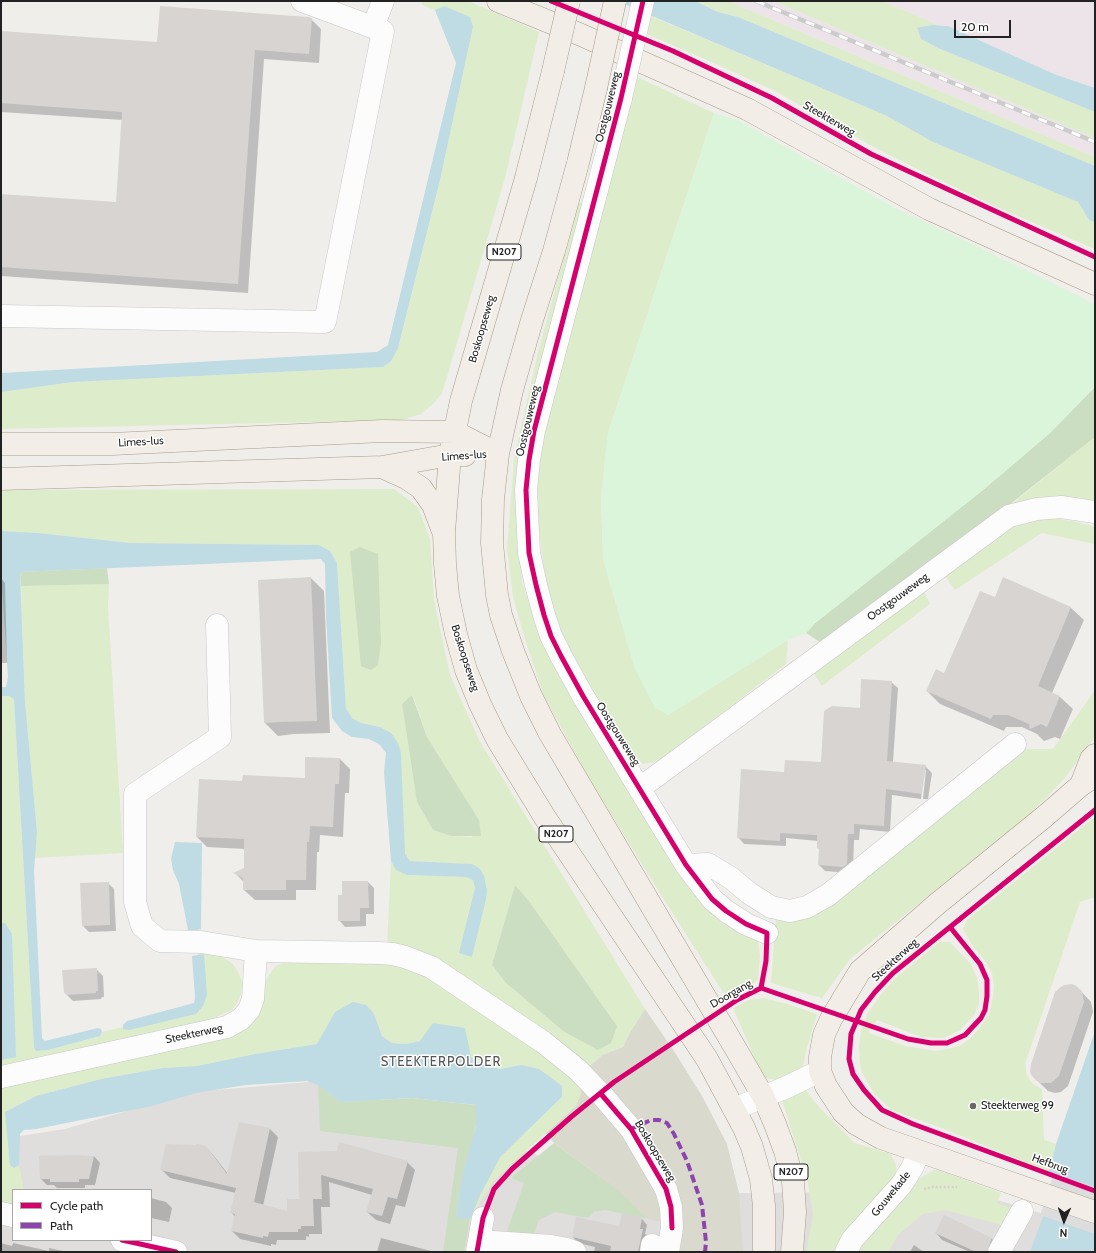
<!DOCTYPE html>
<style>
body{margin:0}
#map{position:relative;width:1096px;height:1253px;overflow:hidden;background:#f0eeeb;font-family:Cabin,sans-serif}
canvas{display:block}
.frame{position:absolute;inset:0;border:2px solid #222;pointer-events:none}
.legend{position:absolute;left:12px;top:1189px;width:140px;height:52px;box-sizing:border-box;background:#fff;border:1px solid #a7a7a7;margin:0;padding:5px 7px;list-style:none;font-size:12px;color:#222}
.legend li{display:flex;align-items:center;gap:8px;height:20px}
.legend b{width:20px;border:1px solid #a7a7a7}
.north{position:absolute;left:1044px;top:1201px;width:40px;height:40px;-webkit-text-stroke:3px #fff;paint-order:stroke;rotate:182deg;font-size:11px;font-weight:700;line-height:16px;text-align:center;color:#222}
.north::after{content:'';display:block;margin:auto;width:14px;height:18px;background:#222;clip-path:polygon(50% 0,100% 100%,50% 72%,0 100%)}
.scale{position:absolute;left:954px;top:20px;width:57px;height:18px;box-sizing:border-box;border:2px solid #222;border-top:0;padding-left:5px;font-size:12px;line-height:14px;white-space:nowrap;color:#222;-webkit-text-stroke:3px #fff;paint-order:stroke}
</style>
<div id="map">
<canvas width="1096" height="1253"></canvas>
<div class="frame"></div>
<ul class="legend">
<li><b style="height:5px;background:#d6006c"></b>Cycle path</li>
<li><b style="height:5px;background:#8e44ad"></b>Path</li>
</ul>
<div class="north">N</div>
<div class="scale">20 m</div>
</div>
<script>
const context = document.querySelector('canvas').getContext('2d');
context.lineJoin = 'round';
function paint(path, color) { context.fillStyle = color; context.fill(path, 'evenodd'); }
const poly = rows => new Path2D(rows.map(r => 'M' + r).join(''));
function strokePath(path, color, width, dash) { context.strokeStyle = color; context.lineWidth = width; context.lineCap = dash ? 'butt' : 'round'; context.setLineDash(dash || []); context.stroke(path); }
function label(font, color, halo, rows, align = 'center') {
  context.font = font + ' Cabin,sans-serif'; context.lineWidth = 3; context.setLineDash([]); context.textBaseline = 'middle'; context.strokeStyle = halo; context.fillStyle = color; for (const [text, x, y, turn = 0] of rows) {
    context.save(); context.translate(x, y); context.rotate((+turn || 0) * Math.PI / 180); context.textAlign = isNaN(turn) ? turn : align; if (halo) context.strokeText(text, 0, 0); context.fillText(text, 0, 0); context.restore();
  }
}
paint(poly([
 [320,1081,651,1194,842,1192,997,1200,1044,1214,1033,1252,1,1252,1,1139,65,1129,192,1092],
 [13,1190,151,1190,151,1240,13,1240]
]), '#dfdedc');
paint(poly([
 [728,1,773,1,1095,138,1095,157],
 [883,1,1095,1,1095,88,1054,74,948,26,938,25]
]), '#ede4e9');
paint(poly([
 [645,1009,674,1051,702,1096,727,1144,739,1193,743,1252,674,1252,677,1226,648,1219,622,1193,554,1143,546,1133,577,1105,577,1077,602,1055,623,1047,629,1034]
]), '#d9d9cd');
paint(poly([
 [421,1,468,1,539,32,505,178,447,377,442,393,434,403,421,414,402,420,1,429,1,392,73,382,383,367,398,348,440,180,473,27,444,6,435,10,422,5],
 [695,1,728,1,1095,157,1095,166,738,17,718,12],
 [773,1,883,1,938,25,932,25,917,29,921,39,938,48,1095,112,1095,138],
 [646,14,887,116,933,142,1078,202,1089,220,1095,222,1095,249,997,207,925,173,872,146,777,92,714,63,642,32],
 [637,77,714,113,608,433,601,497,603,559,635,669,668,715,788,640,786,664,659,761,643,764,632,754,595,700,561,636,545,577,538,522,537,476,545,423],
 [579,202,583,204,519,544,522,582,543,645,572,700,680,868,719,921,758,941,760,956,758,980,746,988,726,997,663,898,590,780,544,696,525,639,513,597,507,549,514,459,538,352],
 [1095,437,1095,501,1053,496,1012,504],
 [394,489,418,507,430,539,434,600,450,675,479,740,645,1009,629,1034,623,1047,602,1055,586,1069,387,948,391,861,396,870,407,875,466,877,473,880,475,888,473,900,472,957,487,891,472,864,410,861,404,854,401,753,398,743,380,727,361,723,352,718,346,708,337,563,330,551,319,545,131,543,38,533,1,531,1,490],
 [413,695,427,737,479,820,472,837,451,836,433,830,417,802,402,704],
 [515,885,529,901,617,1026,563,1031,506,983,492,965],
 [1041,517,1073,521,1095,527,1095,544,1042,533,955,590,943,573,1010,528],
 [109,584,108,607,123,853,34,858,37,832,25,702,21,586],
 [923,590,930,604,822,686,813,672],
 [1095,690,1095,737,1064,779,1031,813,850,959,822,998,771,983,776,917,788,919,1019,749,1053,749],
 [1,696,9,696,14,699,34,1048,36,1051,48,1050,100,1036,102,1032,123,1027,123,1029,196,1014,204,954,198,955,199,948,211,949,211,955,219,955,233,964,238,972,242,982,241,994,237,1003,232,1010,218,1016,220,1022,1,1070,1,1060,16,1056,5,923,1,923],
 [1092,819,1095,819,1095,897,1080,902,1025,1064,1027,1076,1033,1084,1042,1089,1044,1140,1056,1144,1049,1172,942,1128,891,1110,874,1093,863,1074,860,1064,859,1046,861,1031,868,1013,880,996,893,980,939,942,950,942,971,964,977,978,979,993,979,1004,974,1015,960,1030,944,1038,921,1037,877,1020,868,1033,906,1046,935,1051,948,1049,960,1046,973,1036,989,1015,993,997,994,986,992,973,986,962,974,948,963,929,967,920],
 [379,957,429,972,577,1077,582,1090,577,1105,494,1180,470,1219,480,1195,500,1157,562,1097,521,1065,500,1069,479,1063,471,1057,420,1041,406,1044,392,1043,382,1036,374,1014,335,1012,318,1044,255,1054,197,1066,163,1068,101,1079,36,1096,5,1112,14,1168,19,1165,24,1190,13,1190,13,1205,1,1202,1,1085,213,1039,264,989,266,981,271,972,276,966,293,958],
 [764,998,790,1005,817,1014,806,1051,803,1066,791,1075,776,1080,763,1077,733,1008,749,1000],
 [804,1088,819,1107,855,1143,891,1154,896,1165,896,1177,839,1252,806,1252,813,1215,808,1183,782,1100],
 [936,1169,1001,1193,997,1203,1016,1210,1006,1226,945,1210,923,1214,899,1234,888,1252,853,1252,911,1183]
]), '#ddeccb');
paint(poly([
 [1095,387,1095,437,980,528,823,644,806,633,814,624,983,490,1050,433],
 [360,547,378,554,381,643,378,665,371,670,361,666,350,552],
 [107,568,109,584,21,586,20,572],
 [412,695,427,737,479,820,481,836,451,836,433,830,417,802,402,704],
 [515,885,529,901,617,1026,611,1043,598,1050,563,1031,506,983,492,965],
 [318,1085,341,1102,412,1098,476,1105,476,1126,462,1176,456,1217,470,1219,464,1252,443,1252,458,1148,320,1131],
 [554,1143,622,1193,648,1219,605,1210,594,1212,588,1218,555,1212,539,1220,533,1238,505,1237,524,1183,511,1178]
]), '#cbdec1');
paint(poly([
 [714,113,737,120,897,209,972,244,1081,297,1095,305,1095,387,1050,433,983,490,814,624,806,633,788,640,668,715,655,708,635,669,603,559,601,497,608,433]
]), '#daf5da');
paint(poly([
 [617,1,695,1,718,12,738,17,1095,166,1095,222,1089,220,1078,202,933,142,887,116],
 [444,6,470,17,473,27,440,180,398,348,391,361,383,367,73,382,1,392,1,373,377,352,388,345,456,63,435,10],
 [932,25,948,26,1054,74,1095,88,1095,112,938,48,921,39,917,28],
 [1,531,38,533,131,543,319,545,330,551,337,563,346,708,352,718,361,723,380,727,391,733,398,743,401,753,405,854,410,861,472,864,480,869,484,876,487,891,486,899,472,957,459,953,475,888,473,880,466,877,407,875,396,870,391,861,384,772,386,753,379,744,369,739,352,737,342,731,332,718,326,617,325,564,321,559,20,572,25,702,37,832,34,870,42,1038,45,1041,98,1028,101,1029,102,1032,100,1036,48,1050,36,1051,34,1048,14,699,9,696,1,696,1,687,6,687,8,677,1,574],
 [175,842,202,843,201,929,197,930,188,930,179,884,173,870,171,859],
 [1,923,5,923,12,934,16,1057,1,1060],
 [204,954,207,995,203,1006,196,1014,129,1030,123,1029,123,1025,127,1021,194,1003,195,997,192,956],
 [353,1002,366,1005,374,1014,382,1036,392,1043,406,1044,420,1041,433,1023,465,1028,471,1057,479,1063,500,1069,521,1065,539,1069,562,1086,562,1097,500,1157,480,1195,470,1219,456,1218,462,1176,476,1126,476,1105,412,1098,341,1102,318,1085,307,1081,246,1085,196,1093,152,1106,36,1129,24,1130,20,1134,19,1165,14,1168,10,1165,5,1112,36,1096,101,1079,163,1068,197,1066,255,1054,317,1044,335,1012],
 [1095,1031,1095,1252,1030,1252,1044,1214,1056,1174,1049,1172,1056,1144]
]), '#bfdbe3');
paint(poly([
 [1054,1173,1095,1187,1095,1234,1040,1215]
]), '#dedddd');
paint(poly([
 [311,19,321,29,319,63,264,59,248,293,1,276,1,195,117,203,123,120,1,112,1,32,158,43],
 [1,578,5,583,7,663,1,663],
 [311,578,324,591,330,733,294,734,278,736,265,723,259,581],
 [1004,578,1071,608,1084,620,1052,693,1060,697,1073,709,1060,739,1055,737,1044,741,1037,734,1022,727,1006,727,1004,731,940,704,927,691,945,674,995,598],
 [891,682,898,688,893,762,925,766,932,773,928,799,923,799,926,770,924,770,921,799,892,795,890,832,860,829,859,840,854,840,853,870,849,873,825,871,819,865,820,850,818,848,818,841,786,838,786,846,744,844,738,837,785,773,822,763,860,709],
 [340,759,350,769,349,793,345,793,343,837,320,835,319,852,317,852,316,890,296,890,296,900,255,900,244,890,244,882,235,873,245,869,245,849,207,847,197,837,243,782,306,779],
 [368,882,374,888,374,914,366,914,366,926,345,927,339,920,343,896],
 [108,883,114,889,116,931,89,932,83,926],
 [96,969,103,976,104,997,102,997,101,999,73,1001,65,993],
 [1072,985,1076,986,1091,1002,1093,1012,1068,1086,1061,1092,1055,1093,1048,1091,1035,1078,1056,992,1061,987],
 [240,1123,270,1129,278,1137,263,1206,288,1212,300,1200,299,1153,407,1162,415,1170,405,1207,396,1205,390,1224,376,1220,367,1212,372,1195,329,1182,330,1207,321,1207,322,1234,309,1234,309,1237,306,1236,306,1240,277,1240,276,1245,271,1244,271,1246,240,1239,232,1231,235,1217,232,1213,236,1193,170,1178,162,1170,206,1147,214,1156,228,1174],
 [94,1156,100,1163,95,1185,85,1185,85,1188,57,1188,54,1185,47,1185,41,1179,40,1157],
 [151,1198,166,1202,172,1208,169,1222,151,1218],
 [622,1215,642,1219,647,1225,645,1234,648,1236,644,1252,594,1252,595,1247,578,1243,573,1237,620,1227],
 [944,1216,992,1239,998,1245,995,1252,970,1252,942,1240,936,1233],
 [381,1238,435,1252,377,1252],
 [1,1243,12,1246,13,1243,49,1251,49,1248,68,1252,1,1252],
 [914,1245,924,1252,910,1252]
]), '#0003');
paint(poly([
 [160,6,308,17,312,18,309,54,255,50,238,284,1,267,1,194,116,202,122,112,1,103,1,31,157,42],
 [311,577,317,721,281,722,264,723,258,580],
 [1003,577,1071,607,1038,686,1060,696,1047,727,1041,724,1030,729,1029,724,1008,715,993,715,991,719,926,691,936,669,944,673,980,591,995,597],
 [861,679,892,681,887,761,926,765,922,794,886,789,884,826,854,824,854,834,848,834,847,864,843,867,818,865,819,848,817,848,817,835,780,833,780,841,737,838,741,769,784,772,785,760,821,762,824,711,832,706,860,708],
 [305,757,340,758,339,784,335,784,333,827,310,826,309,842,307,842,306,880,286,880,286,890,243,890,243,878,233,873,244,868,244,839,196,837,199,779,242,781,243,775,305,778],
 [342,881,368,881,369,908,360,908,360,921,338,921,338,895,342,895],
 [109,882,110,925,82,926,80,883],
 [97,968,98,991,96,991,96,993,66,995,66,993,64,993,62,970],
 [1072,984,1076,986,1082,991,1084,1002,1059,1076,1051,1083,1041,1083,1037,1081,1032,1076,1030,1072,1031,1064,1055,992,1064,985],
 [239,1122,270,1128,254,1202,287,1211,287,1199,299,1199,298,1152,337,1151,339,1142,408,1161,397,1199,388,1197,382,1216,366,1212,373,1189,321,1175,322,1199,313,1199,314,1226,301,1226,301,1229,298,1229,298,1232,269,1232,268,1237,263,1236,263,1238,231,1231,235,1214,230,1213,236,1188,160,1170,166,1144,195,1145,197,1144,206,1146,227,1174],
 [39,1156,74,1155,94,1156,89,1179,79,1179,79,1182,50,1182,50,1179,40,1179],
 [622,1213,642,1218,640,1229,643,1229,638,1252,610,1252,611,1246,572,1237,576,1217,619,1226],
 [944,1215,992,1238,987,1252,976,1252,935,1233]
]), '#d7d4d2');
const minor = poly([
 [373,27,383,1],
 [621,98,534,431,529,460,526,490,529,553,536,585,544,615,551,636,561,656,583,696,686,865,712,899,726,911,746,924,767,933],
 [1,316,325,322,383,31,302,1],
 [217,625,220,737,135,794,135,902,142,926,160,941,201,942,256,951],
 [640,788,1009,516,1037,509,1061,507,1095,512],
 [686,865,708,864,731,878,749,893,771,907,790,911,807,907,828,895,1015,744],
 [1,1077,227,1027,241,1019,249,1010,253,999,256,951,380,953,393,954,405,957,431,967,543,1042,578,1070,601,1094,631,1129,666,1189,671,1207,672,1228,668,1252],
 [734,1109,787,1087,820,1071],
 [1,1213,13,1216],
 [122,1240,176,1252],
 [479,1241,551,1246,567,1249,575,1252],
 [477,1252,483,1218],
 [651,1252,652,1245],
 [846,1252,852,1240,902,1184,912,1168,919,1152],
 [999,1252,1022,1211]
]);
const major = poly([
 [498,1,579,34,747,109,929,209,1095,284],
 [553,71,526,178,461,401,450,455,444,532,445,564,448,596,456,634,466,670,480,704,497,739,544,816,707,1059,744,1128,752,1147,761,1179,764,1206,764,1252],
 [596,88,578,163,554,251,532,320,512,390,498,454,493,499,492,543,497,595,501,615,513,651,531,696,550,734,737,1051,763,1096,775,1124,785,1151,793,1182,795,1212,792,1252],
 [1,444,112,444,382,431,455,432,498,454],
 [382,467,406,478,421,488,433,505,442,529],
 [1,479,382,467,450,455,465,455],
 [1095,776,1081,785,1044,817,937,904,860,971,831,1019,824,1035,820,1057,820,1071,826,1086,843,1112,856,1124,881,1138,1095,1212],
 [1081,785,1091,759,1095,755]
]);
strokePath(minor, '#c9c8c7', 23);
strokePath(major, '#a79c86', 23);
strokePath(poly([
 [924,1189,933,1187,957,1187]
]), '#dccecd', 2.5, [2, 2]);
strokePath(minor, '#fdfcfc', 22);
strokePath(major, '#f3ede7', 22);
const rail = poly([
 [756,1,1095,142]
]);
strokePath(rail, '#ccc', 4.5);
strokePath(rail, '#fff', 3, [9]);
const minorBridge = poly([
 [621,98,643,1]
]);
const majorBridge = poly([
 [553,71,569,1],
 [596,88,615,1]
]);
strokePath(minorBridge, '#c9c8c7', 23, []);
strokePath(majorBridge, '#a79c86', 23, []);
strokePath(minorBridge, '#fdfcfc', 22);
strokePath(majorBridge, '#f3ede7', 22);
strokePath(poly([
 [631,1129,651,1120,659,1120,667,1123,674,1134,687,1161,702,1205,706,1242,705,1252]
]), '#8e44ad', 4, [8, 4]);
strokePath(poly([
 [551,1,673,51,772,98,871,154,1095,257],
 [643,1,621,98,534,431,529,460,526,490,529,553,536,585,544,615,551,636,561,656,583,696,686,865,712,899,726,911,746,924,767,933,766,961,761,988],
 [1095,810,893,973,875,992,861,1010,851,1034,849,1059,853,1074,864,1090,882,1110,913,1124,1095,1191],
 [601,1094,631,1129,666,1189,671,1207,672,1228],
 [122,1240,176,1252],
 [477,1252,483,1218,494,1189,512,1169,571,1117,614,1082,737,1000,761,988,908,1039,931,1043,947,1043,965,1035,981,1018,985,1010,987,996,987,980,980,964,950,927]
]), '#d6006c', 5);
for (const [x, y, r, color] of [
 [973,1106,4,"#6a6968"]
]) { const dot = new Path2D(); dot.arc(x, y, r, 0, 2 * Math.PI); context.fillStyle = color; context.fill(dot); strokePath(dot, '#fff', 1.5); }
for (const [x, y, w] of [
 [504,252,34],
 [556,834,34],
 [791,1172,34]
]) { const box = new Path2D(); box.roundRect(x - w / 2, y - 8, w, 16, 3); context.fillStyle = '#fff'; context.fill(box); strokePath(box, '#222', 1); }
label('bold 10px', '#222', null, [
 ["N207",504,252],
 ["N207",556,834],
 ["N207",791,1172]
]);
label('11px', '#222', '#fff', [
 ["Oostgouweweg",608,107,-76],
 ["Steekterweg",829,119,30],
 ["Boskoopseweg",482,329,-74],
 ["Oostgouweweg",528,421,-77],
 ["Limes-lus",141,442,-3],
 ["Limes-lus",464,456,-4],
 ["Oostgouweweg",898,597,-36],
 ["Boskoopseweg",465,658,72],
 ["Oostgouweweg",618,734,58],
 ["Steekterweg",895,960,-42],
 ["Doorgang",731,994,-30],
 ["Steekterweg",194,1034,-12],
 ["Boskoopseweg",655,1151,59],
 ["Hefbrug",1050,1164,20],
 ["Gouwekade",891,1194,-51]
]);
label('11px', '#222', '#fff', [
 ["Steekterweg 99",981,1106]
], 'left');
context.letterSpacing = '1px';
label('13px', '#555', '#fff', [
 ["STEEKTERPOLDER",441,1062]
]);
context.letterSpacing = '0px';
</script>
